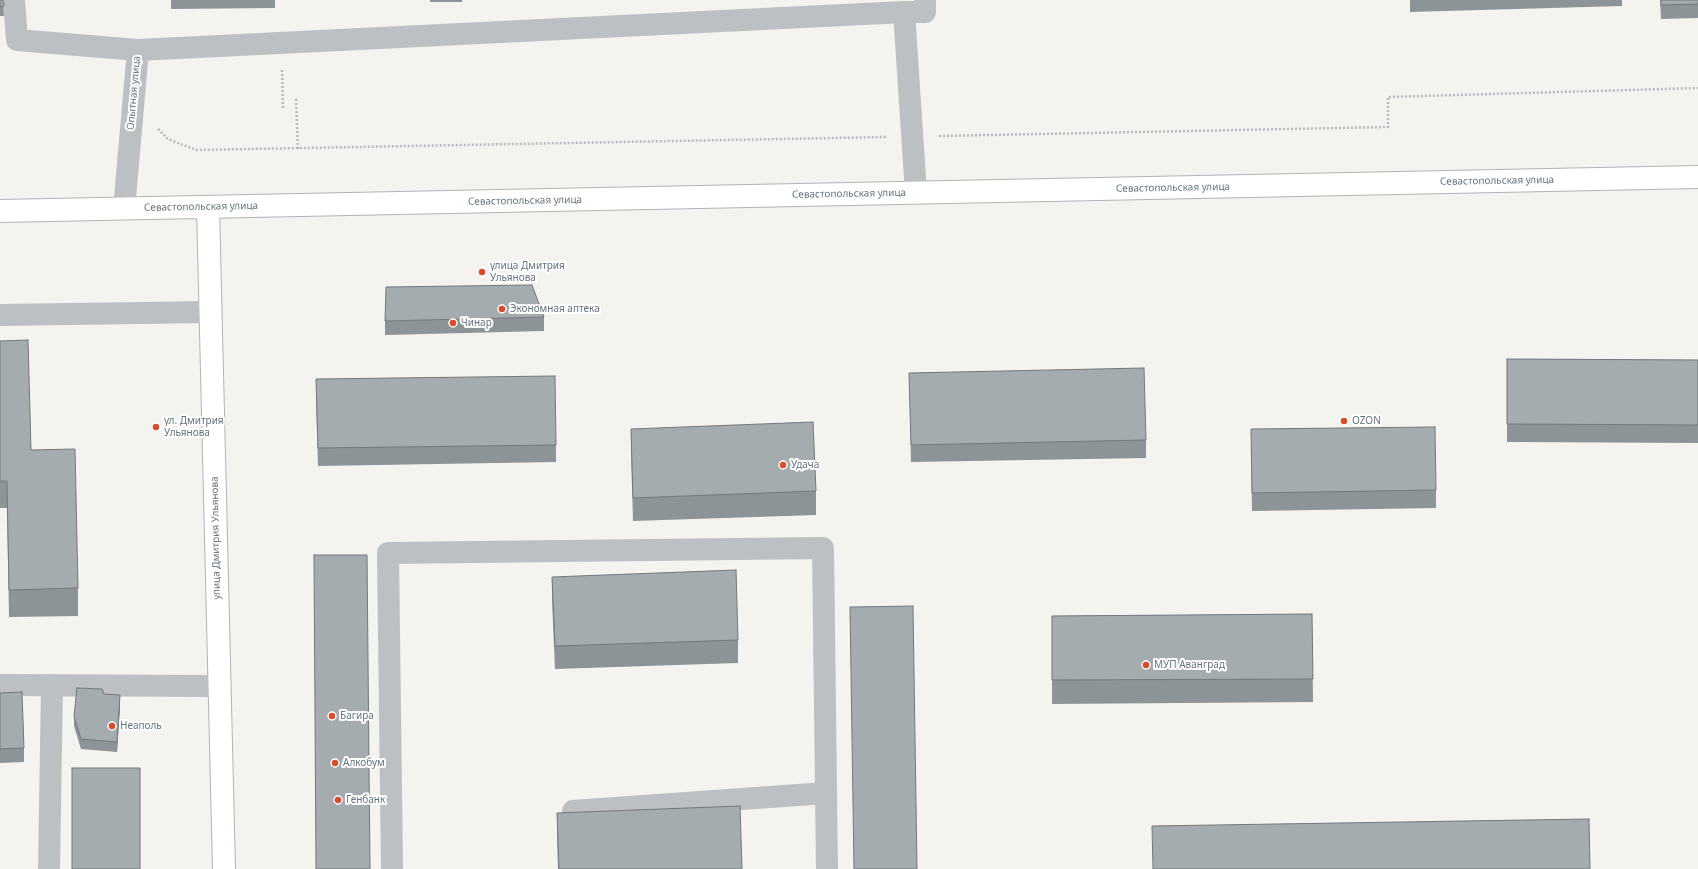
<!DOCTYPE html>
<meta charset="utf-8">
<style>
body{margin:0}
canvas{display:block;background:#f3f3ef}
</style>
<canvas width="1698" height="869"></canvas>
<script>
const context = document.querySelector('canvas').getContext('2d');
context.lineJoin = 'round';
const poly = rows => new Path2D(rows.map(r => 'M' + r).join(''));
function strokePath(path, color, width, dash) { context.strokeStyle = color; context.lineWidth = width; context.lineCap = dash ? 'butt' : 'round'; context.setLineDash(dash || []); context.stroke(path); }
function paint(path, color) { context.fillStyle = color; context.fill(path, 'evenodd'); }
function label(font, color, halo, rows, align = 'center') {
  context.font = font + ' "Noto Sans",sans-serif'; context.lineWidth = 4; context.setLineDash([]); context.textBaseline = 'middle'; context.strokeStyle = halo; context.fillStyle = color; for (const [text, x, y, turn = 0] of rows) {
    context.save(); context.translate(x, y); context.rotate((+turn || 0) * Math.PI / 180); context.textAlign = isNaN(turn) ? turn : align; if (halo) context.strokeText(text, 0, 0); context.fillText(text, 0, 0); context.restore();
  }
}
const major = poly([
 [208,207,224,869],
 [0,211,1698,177]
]);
strokePath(major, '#b0b4b7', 24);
strokePath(poly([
 [282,70,283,110],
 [296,99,298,149],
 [158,129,168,139,196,150,886,137],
 [939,136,1388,127,1388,97,1698,88]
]), '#b6b9bb', 2.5, [2, 2]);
strokePath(poly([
 [14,0,17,40,138,50,124,209],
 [904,12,925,12,925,0],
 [138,50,904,12,916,193],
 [0,315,210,312],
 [0,685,220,686],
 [573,811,826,793],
 [49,869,52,685],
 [392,869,388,553,823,548,827,869]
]), '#bcc0c3', 22);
strokePath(major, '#fff', 22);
paint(poly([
 [0,0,3,0,4,16,0,16],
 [171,0,275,0,275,8,171,9],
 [430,0,462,0,462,2,430,2],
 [1410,0,1622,0,1622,6,1410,12],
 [1660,0,1698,0,1698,18,1661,19],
 [544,317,544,331,385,335,385,321],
 [0,341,31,450,78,588,78,616,9,617,7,508,0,508],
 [1507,359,1698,360,1698,443,1507,442],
 [909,373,1146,440,1146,458,911,462],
 [316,397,556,445,556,462,318,466],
 [631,429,816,491,816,515,633,521,631,452],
 [1251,447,1436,490,1436,508,1252,511],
 [552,577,738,640,738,663,555,669,552,600],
 [1312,614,1313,702,1052,704,1052,616],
 [0,693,24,748,24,762,0,763],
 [104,694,120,705,117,752,81,749,74,726,74,716],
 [557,813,742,869,558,869,557,836]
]), '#8d9497');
paint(poly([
 [120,695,120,705,117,752,117,742]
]), '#73787b');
const building = poly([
 [0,0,3,0,4,6,0,7,0,0],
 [1661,0,1698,0,1698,4,1661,5,1661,0],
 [532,285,544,317,385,321,386,287,532,285],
 [28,340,31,450,75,449,78,588,9,590,7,481,0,481,0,341,28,340],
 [1507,359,1698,360,1698,425,1507,424,1507,359],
 [1144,368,1146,440,911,445,909,373,1144,368],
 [555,376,556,445,318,448,316,379,555,376],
 [813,422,816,491,633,498,631,429,813,422],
 [1435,427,1436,490,1252,493,1251,429,1435,427],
 [314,555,367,555,370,869,316,869,314,555],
 [736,570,738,640,555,646,552,577,736,570],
 [913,606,917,869,854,869,850,607,913,606],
 [1312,614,1313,679,1052,680,1052,616,1312,614],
 [77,688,102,689,104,694,120,695,117,742,81,739,74,716,77,688],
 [22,692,24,748,0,749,0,693,22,692],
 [72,768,140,768,140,869,72,869,72,768],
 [740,806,742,869,559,869,557,813,740,806],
 [1589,819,1590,869,1153,869,1152,826,1589,819]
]);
paint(building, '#a4acb0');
strokePath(building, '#73787b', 1);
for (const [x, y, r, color] of [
 [482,272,4,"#d94c2a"],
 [502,309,4,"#d94c2a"],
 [453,323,4,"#d94c2a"],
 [1344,421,4,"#d94c2a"],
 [156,427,4,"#d94c2a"],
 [783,465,4,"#d94c2a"],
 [1146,665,4,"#d94c2a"],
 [332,716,4,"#d94c2a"],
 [112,726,4,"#d94c2a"],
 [335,763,4,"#d94c2a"],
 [338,800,4,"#d94c2a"]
]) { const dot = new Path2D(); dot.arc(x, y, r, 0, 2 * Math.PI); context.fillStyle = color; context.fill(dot); strokePath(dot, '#fff', 1.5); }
label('10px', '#64747f', '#fff', [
 ["Опытная улица",134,93,-85],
 ["Севастопольская улица",1497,181,-1],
 ["Севастопольская улица",1173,188,-1],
 ["Севастопольская улица",849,194,-1],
 ["Севастопольская улица",525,201,-1],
 ["Севастопольская улица",201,207,-1],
 ["улица Дмитрия Ульянова",216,538,-91]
]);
label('10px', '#64747f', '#fff', [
 ["улица Дмитрия",490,266],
 ["Ульянова",490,278],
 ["Экономная аптека",510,309],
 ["Чинар",461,323],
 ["ул. Дмитрия",164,421],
 ["Ульянова",164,433],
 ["OZON",1352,421],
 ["Удача",791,465],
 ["МУП Аванград",1154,665],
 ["Багира",340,716],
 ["Неаполь",120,726],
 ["Алкобум",343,763],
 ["Генбанк",346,800]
], 'left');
</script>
